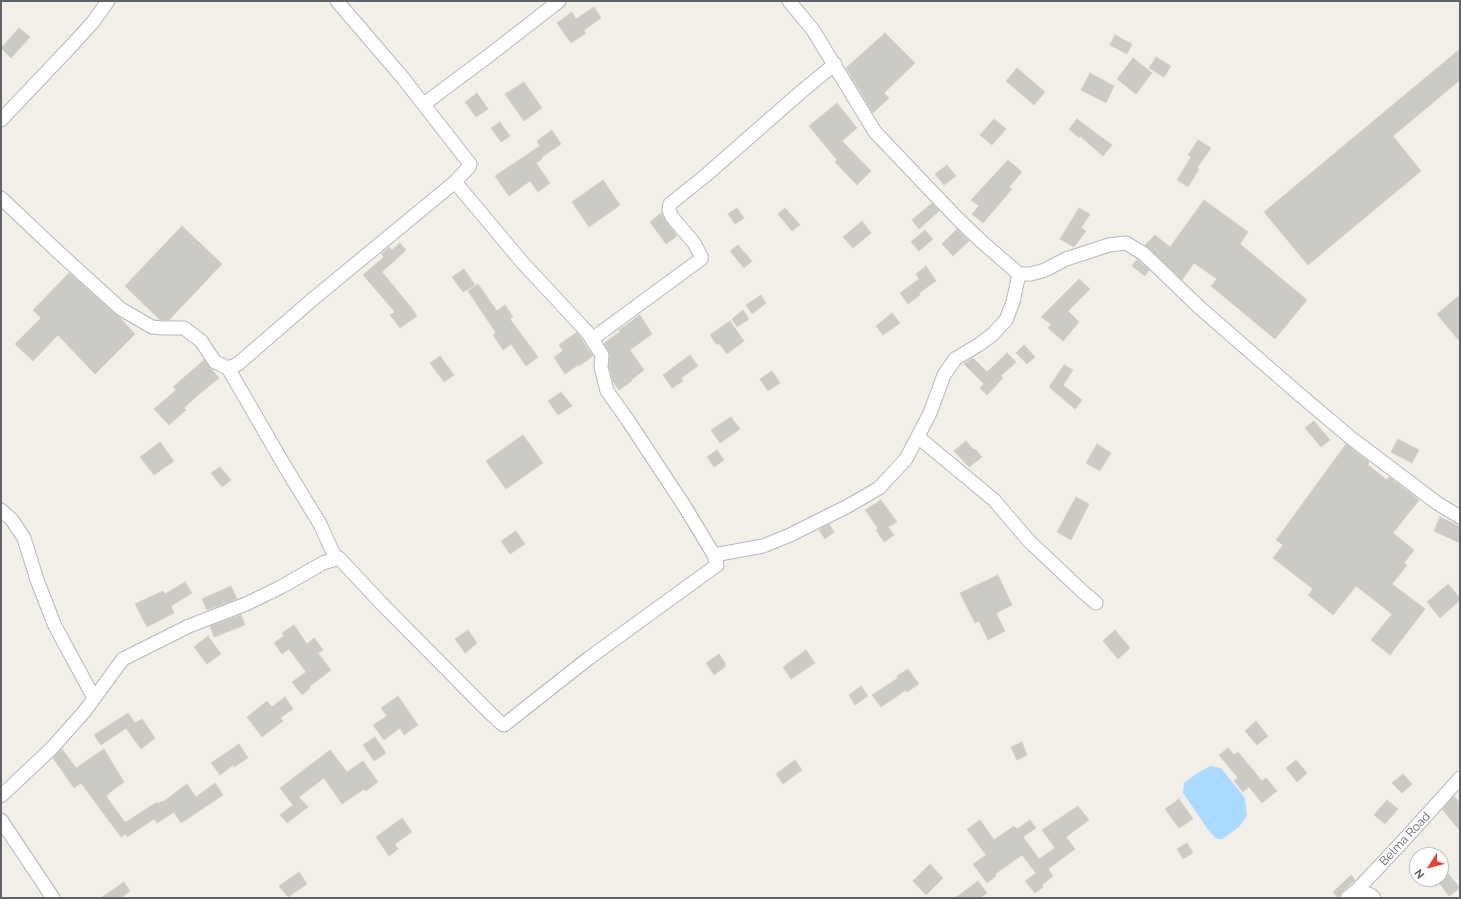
<!DOCTYPE html>
<style>
body{margin:0}
#map{position:relative;width:1461px;height:899px;overflow:hidden;background:#f1efe8;font-family:Raleway,sans-serif}
canvas{display:block}
.frame{position:absolute;inset:0;border:2px solid #5f6368;pointer-events:none}
.north{position:absolute;left:1409px;top:847px;width:40px;height:40px;box-sizing:border-box;background:#fff;border:1px solid #bfc1c3;border-radius:50%;rotate:234deg;font-size:11px;font-weight:700;line-height:16px;text-align:center;color:#5f6368}
.north::after{content:'';display:block;margin:auto;width:14px;height:18px;background:#ea4335;clip-path:polygon(50% 0,100% 100%,50% 72%,0 100%)}
</style>
<div id="map">
<canvas width="1461" height="899"></canvas>
<div class="frame"></div>
<div class="north">N</div>
</div>
<script>
const context = document.querySelector('canvas').getContext('2d');
context.lineJoin = 'round';
function paint(path, color) { context.fillStyle = color; context.fill(path, 'evenodd'); }
const poly = rows => new Path2D(rows.map(r => 'M' + r).join(''));
function strokePath(path, color, width, dash) { context.strokeStyle = color; context.lineWidth = width; context.lineCap = dash ? 'butt' : 'round'; context.setLineDash(dash || []); context.stroke(path); }
function label(font, color, halo, rows, align = 'center') {
  context.font = font + ' Raleway,sans-serif'; context.lineWidth = 3; context.setLineDash([]); context.textBaseline = 'middle'; context.strokeStyle = halo; context.fillStyle = color; for (const [text, x, y, turn = 0] of rows) {
    context.save(); context.translate(x, y); context.rotate((+turn || 0) * Math.PI / 180); context.textAlign = isNaN(turn) ? turn : align; if (halo) context.strokeText(text, 0, 0); context.fillText(text, 0, 0); context.restore();
  }
}
paint(poly([
 [1210,766,1221,768,1245,798,1247,816,1239,827,1222,839,1217,839,1209,831,1183,793,1184,783,1196,774]
]), '#aadaff');
const building = poly([
 [594,7,601,18,584,30,586,33,571,43,557,23,572,12,576,19,594,7],
 [19,28,30,37,11,58,1,48,19,28],
 [885,33,915,63,884,93,889,98,873,113,846,68,885,33],
 [1115,35,1132,44,1127,54,1110,45,1115,35],
 [1460,49,1460,80,1393,136,1421,171,1308,265,1264,212,1460,49],
 [1156,57,1171,66,1164,77,1149,68,1156,57],
 [1133,58,1152,73,1136,94,1117,79,1133,58],
 [1017,68,1045,92,1034,105,1006,81,1017,68],
 [1090,73,1114,86,1106,103,1081,90,1090,73],
 [524,82,542,108,524,121,505,94,524,82],
 [477,93,488,109,476,117,465,102,477,93],
 [837,103,857,128,842,141,871,171,857,185,835,162,837,160,809,126,837,103],
 [994,119,1006,129,992,145,980,135,994,119],
 [1077,119,1112,145,1103,156,1080,136,1079,138,1069,129,1077,119],
 [500,122,510,136,501,142,491,128,500,122],
 [552,130,561,144,542,157,542,159,536,163,550,183,538,192,530,181,509,196,495,176,540,146,537,141,552,130],
 [1198,140,1211,148,1197,168,1199,169,1188,187,1177,180,1191,157,1188,155,1198,140],
 [1008,160,1022,172,1009,187,1012,189,983,223,972,214,979,206,971,200,1008,160],
 [947,165,956,176,944,185,935,174,947,165],
 [603,180,620,205,589,227,572,202,603,180],
 [1204,200,1248,232,1240,244,1307,300,1275,339,1211,286,1217,279,1194,263,1182,280,1145,245,1155,235,1170,247,1204,200],
 [932,203,939,211,919,229,912,220,932,203],
 [737,208,744,218,735,224,728,214,737,208],
 [785,208,800,225,792,231,778,214,785,208],
 [1079,208,1090,214,1081,228,1086,231,1074,247,1060,239,1079,208],
 [661,213,666,222,677,236,666,244,650,222,661,213],
 [862,221,871,233,853,248,843,237,862,221],
 [182,226,222,264,169,320,160,320,125,286,182,226],
 [957,229,969,241,953,256,942,244,957,229],
 [925,230,933,239,919,251,911,242,925,230],
 [400,243,406,250,382,272,410,306,417,316,400,328,390,315,395,312,363,275,384,257,381,254,389,247,392,250,400,243],
 [738,245,752,261,744,268,730,251,738,245],
 [1137,259,1149,270,1145,276,1132,266,1137,259],
 [926,266,936,281,919,293,920,295,908,304,900,293,919,279,916,274,926,266],
 [464,269,475,285,463,292,452,277,464,269],
 [69,273,119,317,135,334,95,374,58,335,33,361,15,344,41,318,33,310,69,273],
 [1079,279,1090,289,1068,311,1079,322,1063,341,1048,328,1051,324,1041,317,1079,279],
 [478,284,497,311,505,305,513,317,510,319,538,357,526,366,511,344,503,350,493,335,496,333,468,291,478,284],
 [761,295,766,303,752,314,746,305,761,295],
 [1460,295,1460,342,1437,314,1460,295],
 [743,310,749,319,737,327,732,319,743,310],
 [892,313,900,323,883,335,876,326,892,313],
 [640,315,652,334,630,350,644,370,631,380,632,381,619,390,613,382,609,366,610,355,604,343,620,332,619,330,640,315],
 [730,321,744,341,727,354,719,343,717,345,710,335,730,321],
 [577,332,593,356,579,366,578,365,565,374,554,357,563,351,559,345,577,332],
 [1024,345,1035,357,1027,364,1016,353,1024,345],
 [1007,353,1016,362,1001,376,1003,378,987,395,980,388,984,384,964,364,973,358,987,372,1007,353],
 [690,355,698,366,681,378,683,381,672,388,663,375,690,355],
 [440,356,454,375,444,382,430,363,440,356],
 [204,360,219,378,197,396,184,408,186,410,169,425,154,409,176,390,173,387,204,360],
 [1064,365,1073,370,1063,385,1082,400,1075,409,1049,387,1064,365],
 [772,371,780,383,768,391,760,379,772,371],
 [561,392,572,406,558,415,548,401,561,392],
 [731,417,740,429,720,443,711,430,731,417],
 [1314,421,1330,440,1321,447,1305,428,1314,421],
 [523,435,543,463,506,489,486,461,523,435],
 [1398,439,1419,450,1412,463,1391,452,1398,439],
 [966,441,974,450,975,449,982,457,969,467,954,451,966,441],
 [160,442,174,461,154,475,140,457,160,442],
 [1097,444,1111,453,1100,471,1086,463,1097,444],
 [1346,444,1369,462,1368,465,1387,480,1389,477,1419,500,1393,533,1414,550,1404,563,1407,565,1392,584,1425,609,1390,655,1371,640,1392,614,1356,586,1333,615,1308,595,1313,589,1273,558,1283,545,1276,540,1346,444],
 [717,450,724,460,714,467,707,457,717,450],
 [220,467,231,480,222,487,211,473,220,467],
 [1076,497,1089,504,1071,540,1057,532,1076,497],
 [881,500,897,522,888,527,894,535,884,542,876,530,878,528,865,510,881,500],
 [1440,517,1460,527,1460,543,1434,531,1440,517],
 [829,524,834,532,825,539,819,530,829,524],
 [516,531,525,544,510,554,501,541,516,531],
 [998,575,1012,605,996,613,1005,631,988,640,979,621,975,623,960,593,998,575],
 [185,582,192,593,171,606,174,613,147,627,135,604,163,591,165,594,185,582],
 [1448,584,1460,598,1460,600,1440,618,1427,602,1448,584],
 [231,586,237,599,207,610,202,599,231,586],
 [241,615,245,625,214,637,210,626,241,615],
 [294,625,307,644,314,638,323,650,318,653,331,670,309,687,310,688,302,695,292,682,306,672,289,649,282,654,274,643,284,636,282,633,294,625],
 [468,630,477,643,465,653,455,639,468,630],
 [1115,630,1130,648,1118,659,1103,641,1115,630],
 [208,636,221,654,207,664,194,647,208,636],
 [806,650,815,663,791,679,783,667,806,650],
 [719,654,725,663,725,667,714,675,706,663,719,654],
 [908,669,919,684,907,692,906,690,881,707,872,695,898,678,897,676,908,669],
 [861,686,868,696,855,705,849,695,861,686],
 [398,696,418,725,404,735,400,728,384,740,373,725,387,716,381,708,398,696],
 [285,697,293,709,280,718,283,721,262,737,247,717,267,701,272,707,285,697],
 [128,713,135,723,142,719,155,738,141,749,126,728,101,745,94,735,128,713],
 [1256,721,1268,736,1257,745,1245,731,1256,721],
 [375,737,386,753,374,761,363,745,375,737],
 [1022,742,1027,755,1017,760,1011,747,1022,742],
 [239,744,248,758,234,767,233,765,220,775,211,763,239,744],
 [1228,748,1234,755,1238,752,1262,781,1266,778,1277,791,1262,803,1249,787,1243,792,1234,781,1238,778,1219,755,1228,748],
 [62,749,76,768,104,749,124,782,109,793,109,794,106,796,124,821,126,822,157,802,158,804,162,801,163,802,187,784,196,797,215,783,223,795,181,823,174,812,157,823,154,819,127,837,126,834,121,837,81,783,74,788,53,758,62,749],
 [330,750,347,772,363,761,378,782,366,791,364,789,342,804,324,778,299,797,308,807,287,823,280,815,293,805,280,788,330,750],
 [795,760,802,770,783,784,776,774,795,760],
 [1296,760,1307,773,1297,782,1286,768,1296,760],
 [1403,774,1412,784,1402,793,1392,783,1403,774],
 [1454,796,1460,803,1460,831,1442,809,1454,796],
 [1179,799,1193,819,1179,828,1165,809,1179,799],
 [1387,800,1398,809,1385,824,1374,815,1387,800],
 [1078,806,1089,820,1066,837,1075,849,1048,869,1053,876,1042,885,1043,887,1035,893,1025,881,1036,873,1022,855,995,874,996,876,987,883,973,864,986,855,967,829,980,820,994,840,1014,826,1017,829,1030,820,1036,828,1023,837,1039,859,1055,848,1042,830,1078,806],
 [402,818,412,832,395,844,398,849,389,856,376,837,402,818],
 [1187,843,1193,853,1183,859,1177,849,1187,843],
 [930,864,943,878,926,895,913,881,930,864],
 [1441,865,1460,888,1449,896,1436,879,1441,879,1441,865],
 [299,872,307,884,288,897,279,886,299,872],
 [1351,875,1355,880,1342,892,1339,898,1338,898,1333,892,1351,875],
 [978,881,987,893,980,898,955,898,978,881],
 [124,882,130,891,121,898,101,898,124,882]
]);
paint(building, '#cccac5');
strokePath(building, '#d6d1c6', 1);
const street = poly([
 [789,1,813,30,875,132,957,218,981,241,1019,274,1031,274,1045,270,1066,259,1109,245,1126,243,1144,254,1199,307,1300,395,1351,438,1437,503,1460,517],
 [424,104,491,54,559,1],
 [1,120,74,43,93,22,108,1],
 [1,198,56,250,121,309,152,327,163,328,184,328,201,341,215,362,228,368,238,364,246,357,313,299,455,182],
 [592,339,701,259,701,256,694,243,672,217,669,210,670,204,705,176,802,91,835,64],
 [228,368,284,465,320,524,336,559],
 [918,437,994,500,1029,541,1082,591,1096,603],
 [1,510,12,520,24,538,37,580,55,626,94,698],
 [714,555,763,546,790,535,848,506,879,488,906,459,930,413,944,375,955,359,980,344,993,334,1006,320,1013,302,1019,274],
 [1,796,52,748,84,712,123,659,189,626,246,604,281,587,323,563,339,558,382,604,491,714,502,724,504,725,589,658,717,565,714,555,685,507,627,419,607,391,601,367,602,355,588,333,522,262,455,182,469,167,470,164,403,78,337,1],
 [1,820,53,898],
 [1357,890,1371,895,1374,898],
 [1347,898,1357,890,1405,839,1460,778]
]);
strokePath(street, '#b5b8bc', 15);
strokePath(street, '#fff', 13);
label('12px', '#5f6368', '#fff', [
 ["Belma Road",1405,839,-47]
]);
</script>
